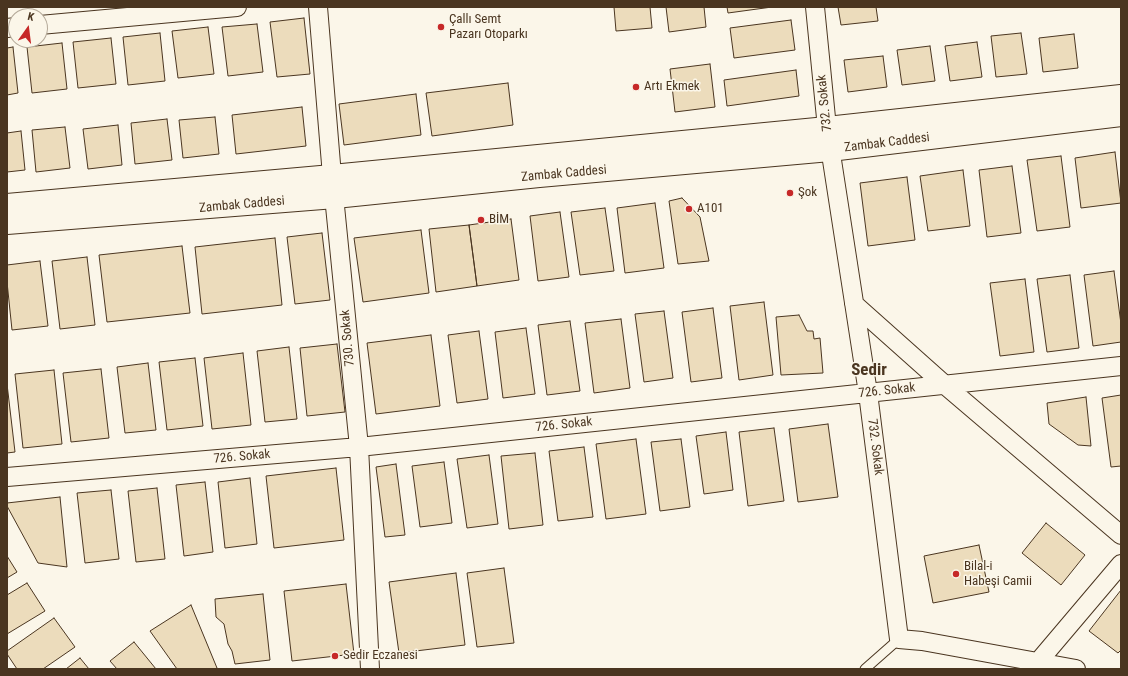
<!DOCTYPE html>
<meta charset="utf-8">
<style>
body{margin:0}
#map{position:relative;width:1128px;height:676px;overflow:hidden;background:#fbf6e9;font-family:"Roboto Condensed",sans-serif}
canvas{display:block}
.frame{position:absolute;inset:0;border:8px solid #4a3520;pointer-events:none}
.north{position:absolute;left:8px;top:8px;width:40px;height:40px;box-sizing:border-box;background:#fbf6e9;border:1px solid #b4a999;border-radius:50%;rotate:14deg;font-size:11px;font-weight:700;line-height:16px;text-align:center;color:#4a3520}
.north::after{content:'';display:block;margin:auto;width:14px;height:18px;background:#c62828;clip-path:polygon(50% 0,100% 100%,50% 72%,0 100%)}
</style>
<div id="map">
<canvas width="1128" height="676"></canvas>
<div class="frame"></div>
<div class="north">K</div>
</div>
<script>
const context = document.querySelector('canvas').getContext('2d');
context.lineJoin = 'round';
function paint(path, color) { context.fillStyle = color; context.fill(path, 'evenodd'); }
const poly = rows => new Path2D(rows.map(r => 'M' + r).join(''));
function strokePath(path, color, width, dash) { context.strokeStyle = color; context.lineWidth = width; context.lineCap = dash ? 'butt' : 'round'; context.setLineDash(dash || []); context.stroke(path); }
function label(font, color, halo, rows, align = 'center') {
  context.font = font + ' "Roboto Condensed",sans-serif'; context.lineWidth = 3; context.setLineDash([]); context.textBaseline = 'middle'; context.strokeStyle = halo; context.fillStyle = color; for (const [text, x, y, turn = 0] of rows) {
    context.save(); context.translate(x, y); context.rotate((+turn || 0) * Math.PI / 180); context.textAlign = isNaN(turn) ? turn : align; if (halo) context.strokeText(text, 0, 0); context.fillText(text, 0, 0); context.restore();
  }
}
const building = poly([
 [614,7,650,7,652,28,616,31,614,7],
 [666,7,704,7,706,27,669,32,666,7],
 [727,7,772,7,728,13,727,7],
 [838,7,876,7,878,21,841,25,838,7],
 [304,18,310,74,277,77,270,22,304,18],
 [791,20,795,50,734,58,730,28,791,20],
 [257,24,263,72,228,76,222,27,257,24],
 [208,27,214,74,178,78,172,31,208,27],
 [160,33,165,81,128,85,123,37,160,33],
 [1021,33,1027,74,996,77,991,36,1021,33],
 [1074,34,1078,68,1043,72,1039,38,1074,34],
 [111,38,116,84,78,88,73,42,111,38],
 [977,42,982,77,950,81,945,46,977,42],
 [62,43,67,89,32,93,27,47,62,43],
 [930,46,935,81,902,85,897,50,930,46],
 [13,47,18,93,7,95,7,48,13,47],
 [883,56,887,87,848,92,844,60,883,56],
 [710,64,715,107,675,112,670,69,710,64],
 [796,70,799,96,727,106,724,80,796,70],
 [508,83,513,125,432,136,426,93,508,83],
 [416,94,421,135,344,145,339,104,416,94],
 [302,107,306,146,236,154,232,115,302,107],
 [215,117,219,154,183,158,179,120,215,117],
 [167,119,172,160,135,164,131,123,167,119],
 [118,125,122,165,88,169,83,129,118,125],
 [65,127,70,168,36,172,32,130,65,127],
 [21,131,25,170,7,172,7,133,21,131],
 [1115,152,1121,203,1081,208,1075,158,1115,152],
 [1061,156,1070,227,1037,231,1027,160,1061,156],
 [1012,166,1021,233,987,237,979,170,1012,166],
 [963,170,970,226,928,231,920,176,963,170],
 [907,177,915,240,868,246,860,183,907,177],
 [682,198,700,217,709,261,678,264,669,201,682,198],
 [655,203,664,268,625,273,617,208,655,203],
 [605,208,614,271,580,275,571,212,605,208],
 [560,212,569,277,538,281,530,216,560,212],
 [511,219,519,280,477,286,469,225,511,219],
 [469,225,477,286,436,292,429,229,469,225],
 [421,230,429,293,363,302,354,238,421,230],
 [322,233,330,300,295,304,287,237,322,233],
 [275,238,282,305,202,314,195,247,275,238],
 [182,246,190,313,107,322,99,255,182,246],
 [87,257,95,325,60,329,52,261,87,257],
 [40,261,48,326,12,330,7,282,7,265,40,261],
 [1114,271,1121,324,1121,342,1093,346,1084,275,1114,271],
 [1070,275,1079,348,1047,352,1037,279,1070,275],
 [1025,279,1034,352,1000,356,990,283,1025,279],
 [764,302,773,375,739,380,730,306,764,302],
 [713,308,722,378,691,382,682,312,713,308],
 [664,311,673,378,644,382,635,314,664,311],
 [799,315,807,331,813,331,814,339,820,338,823,373,781,375,776,317,799,315],
 [621,319,630,388,594,393,585,323,621,319],
 [570,321,580,391,547,395,538,325,570,321],
 [526,328,535,394,503,398,495,332,526,328],
 [479,331,488,399,457,403,448,335,479,331],
 [431,335,440,406,376,414,367,343,431,335],
 [337,344,345,412,307,416,300,348,337,344],
 [289,347,297,419,265,422,257,351,289,347],
 [243,353,251,425,212,429,204,358,243,353],
 [195,358,203,426,167,430,159,362,195,358],
 [148,363,156,430,125,433,117,367,148,363],
 [101,369,109,438,71,442,63,373,101,369],
 [54,370,62,444,23,448,15,374,54,370],
 [7,384,15,452,7,453,7,384],
 [1121,395,1121,466,1111,467,1102,398,1121,395],
 [1086,397,1091,446,1078,445,1049,424,1047,403,1086,397],
 [828,424,838,497,798,502,789,429,828,424],
 [774,428,784,501,748,506,739,432,774,428],
 [726,432,733,490,704,494,696,436,726,432],
 [636,439,646,514,606,519,596,444,636,439],
 [681,439,690,507,660,511,651,442,681,439],
 [584,447,593,517,558,521,549,451,584,447],
 [535,453,543,525,509,529,501,456,535,453],
 [489,455,498,524,467,528,457,459,489,455],
 [444,462,452,523,420,527,412,466,444,462],
 [396,464,405,535,385,537,376,467,396,464],
 [336,468,344,540,274,548,266,476,336,468],
 [250,478,257,544,225,548,218,482,250,478],
 [205,482,213,552,184,556,176,485,205,482],
 [157,488,165,559,136,562,128,491,157,488],
 [111,490,119,559,85,563,77,493,111,490],
 [60,497,67,567,38,563,7,506,7,503,60,497],
 [1046,523,1085,555,1061,585,1022,553,1046,523],
 [979,545,989,592,933,603,924,556,979,545],
 [7,556,17,572,7,578,7,556],
 [504,568,514,643,477,647,467,573,504,568],
 [456,573,465,645,399,653,389,582,456,573],
 [27,583,45,611,7,634,7,595,27,583],
 [346,584,354,654,292,661,284,591,346,584],
 [1121,590,1121,650,1118,653,1089,631,1121,590],
 [263,594,270,660,235,664,232,651,228,644,224,624,216,617,215,599,263,594],
 [191,605,217,668,215,669,177,669,150,631,191,605],
 [54,618,75,647,43,669,17,669,7,654,7,651,54,618],
 [134,642,156,669,117,669,110,661,134,642],
 [80,658,89,669,66,669,80,658]
]);
paint(building, '#ecdcbc');
strokePath(building, '#4a3520', 1);
const lane = poly([
 [865,669,899,639]
]);
const street = poly([
 [318,7,332,176,359,447,370,669],
 [815,7,827,128,868,393,899,639,922,641,1076,669],
 [40,25,237,7],
 [7,28,16,27],
 [854,304,946,386,1121,535],
 [7,477,359,447,1121,366],
 [1038,662,1121,564]
]);
const secondary = poly([
 [7,205,332,176,827,128,1121,96],
 [7,223,335,197,539,176,830,150,1121,115]
]);
strokePath(lane, '#4a3520', 11);
strokePath(street, '#4a3520', 20);
strokePath(secondary, '#4a3520', 24);
strokePath(lane, '#fbf6e9', 9);
strokePath(street, '#fbf6e9', 18);
strokePath(secondary, '#fbf6e9', 22);
for (const [x, y, r, color] of [
 [441,27,4,"#c62828"],
 [636,87,4,"#c62828"],
 [790,193,4,"#c62828"],
 [689,209,4,"#c62828"],
 [481,220,4,"#c62828"],
 [956,574,4,"#c62828"],
 [335,656,4,"#c62828"]
]) { const dot = new Path2D(); dot.arc(x, y, r, 0, 2 * Math.PI); context.fillStyle = color; context.fill(dot); strokePath(dot, '#fbf6e9', 1.5); }
label('13px', '#4a3520', '#fbf6e9', [
 ["Çallı Semt",449,20],
 ["Pazarı Otoparkı",449,35],
 ["Artı Ekmek",644,87],
 ["Şok",798,193],
 ["A101",697,209],
 ["BİM",489,220],
 ["Bilal-i",964,567],
 ["Habeşi Camii",964,582],
 ["Sedir Eczanesi",343,656]
], 'left');
label('13px', '#4a3520', '#fbf6e9', [
 ["732. Sokak",825,103,-96],
 ["Zambak Caddesi",887,143,-7],
 ["Zambak Caddesi",564,174,-5],
 ["Zambak Caddesi",242,205,-5],
 ["730. Sokak",348,338,-95],
 ["726. Sokak",887,391,-6],
 ["726. Sokak",564,425,-6],
 ["732. Sokak",875,447,83],
 ["726. Sokak",242,457,-5]
]);
label('bold 17px', '#4a3520', '#fbf6e9', [
 ["Sedir",869,371]
]);
</script>
